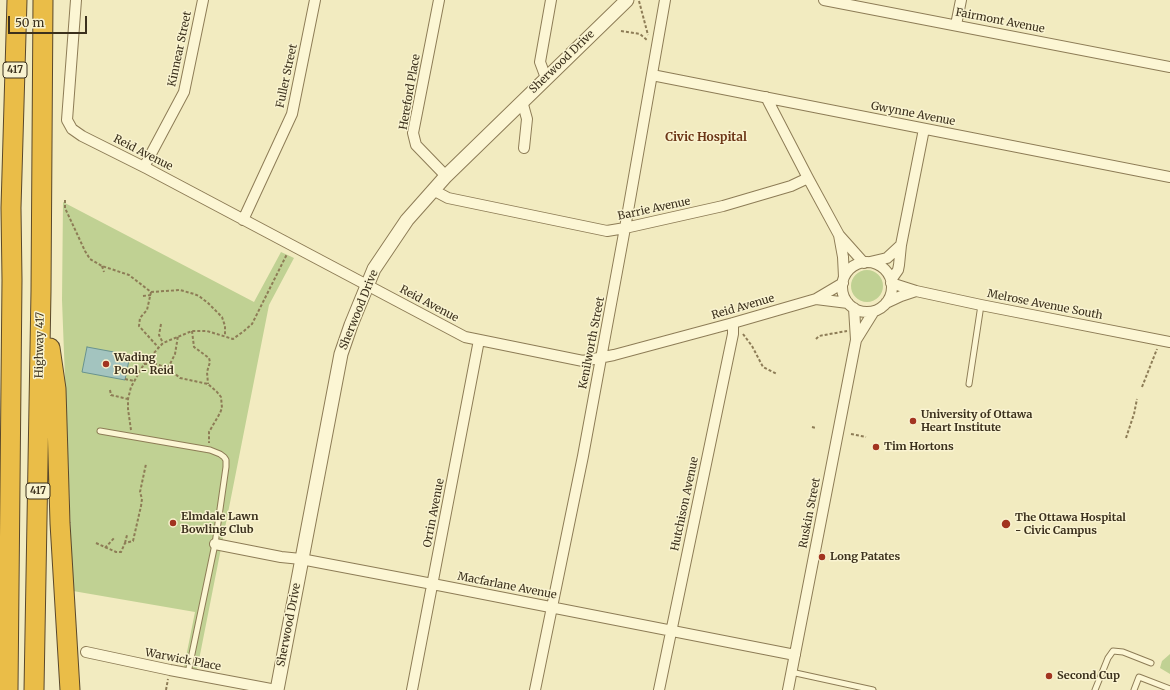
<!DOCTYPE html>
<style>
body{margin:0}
#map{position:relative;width:1170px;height:690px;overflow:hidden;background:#f2ebc0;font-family:Merriweather,serif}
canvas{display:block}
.scale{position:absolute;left:8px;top:16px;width:79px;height:18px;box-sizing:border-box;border:2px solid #3b301c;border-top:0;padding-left:5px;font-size:12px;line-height:14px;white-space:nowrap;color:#3b301c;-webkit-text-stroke:3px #f9f3d0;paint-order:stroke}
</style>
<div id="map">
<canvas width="1170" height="690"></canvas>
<div class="scale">50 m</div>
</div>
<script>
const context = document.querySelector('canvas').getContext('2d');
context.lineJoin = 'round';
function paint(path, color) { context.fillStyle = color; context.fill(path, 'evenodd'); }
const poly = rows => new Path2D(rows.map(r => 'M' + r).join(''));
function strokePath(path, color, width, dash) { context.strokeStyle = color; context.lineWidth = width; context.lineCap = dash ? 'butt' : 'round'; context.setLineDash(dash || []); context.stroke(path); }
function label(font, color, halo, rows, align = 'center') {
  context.font = font + ' Merriweather,serif'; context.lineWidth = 3; context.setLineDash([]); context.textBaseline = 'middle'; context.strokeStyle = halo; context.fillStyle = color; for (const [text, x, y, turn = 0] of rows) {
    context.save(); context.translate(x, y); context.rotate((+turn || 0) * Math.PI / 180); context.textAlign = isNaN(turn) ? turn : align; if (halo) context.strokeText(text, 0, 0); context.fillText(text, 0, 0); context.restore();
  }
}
paint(poly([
 [63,202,254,302,281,252,294,258,269,305,196,675,183,672,195,612,73,591,62,300],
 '851 286a16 16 0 1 1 32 0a16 16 0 1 1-32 0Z',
 [1170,654,1170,674,1160,668,1162,661]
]), '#c0d193');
const water = poly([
 [87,347,130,355,125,380,82,372,87,347]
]);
paint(water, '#a3c4bf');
strokePath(water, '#69938f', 1);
const service = poly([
 [969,384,981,305],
 [100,431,210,450,220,454,224,457,226,460,226,467,215,544,188,673],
 [791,672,873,690],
 [1095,690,1108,658,1113,651,1123,652,1151,663],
 [1134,690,1139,677,1170,689]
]);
const minor = poly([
 [76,0,67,120,72,129,82,136,148,169,465,337,583,361,614,355,733,323,816,299,843,283],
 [439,0,413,133,416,145,446,176],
 [824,0,1170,67],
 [956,25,961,0],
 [652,75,1170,177],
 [546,78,540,62,551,0],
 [766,97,808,178,839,235,864,263],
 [522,101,527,119,524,148],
 [144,167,184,92,203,0],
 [433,190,448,198,607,231,625,228,723,206,791,186,808,178],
 [243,220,292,114,315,0],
 [839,235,843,257,844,277],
 [870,262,887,258,901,245],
 '842 287a25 25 0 1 1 50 0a25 25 0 1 1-50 0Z',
 [891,280,898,270,899,265,901,245,924,129],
 [891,283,916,291,981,305,1170,342],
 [816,299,848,303],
 [886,303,901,296,916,291],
 [856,340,874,311],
 [215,544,281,557,301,559,443,586,795,655],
 [86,652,170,670,276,690],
 [412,690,479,340],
 [535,690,583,456,625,228,665,0],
 [659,690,733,334,733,323],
 [788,690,856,340,854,308]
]);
const tertiary = poly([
 [277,690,341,354,351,325,374,269,407,220,446,176,627,0]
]);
const motorway = poly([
 [50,348,56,389,60,523,70,690],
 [8,690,12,280,11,208,17,0],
 [34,690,41,291,43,0]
]);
strokePath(service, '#8d7c56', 7);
strokePath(minor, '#8d7c56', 12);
strokePath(tertiary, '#8d7c56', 15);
strokePath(motorway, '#5a482b', 21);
strokePath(poly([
 [639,1,648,35],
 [621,31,640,34,647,40],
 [65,200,65,208,85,251,90,259,102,266,129,275,151,292,180,290,194,294,199,296,208,303,222,317,225,326,225,335],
 [102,266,104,272],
 [151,292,147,310,140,318,139,326,158,347],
 [143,296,151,295],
 [161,324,159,335,163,343],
 [192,331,194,347,209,358,210,362,207,372,208,384],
 [743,334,752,346,763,367,777,374],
 [816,339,819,336,847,331],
 [144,364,163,343,192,331,207,331,233,339,244,331,252,324,287,254],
 [168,368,175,354,178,336],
 [125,379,134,381],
 [1142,387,1157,349],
 [110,390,111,395,128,399],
 [812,427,816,428],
 [131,430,128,409,128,399,131,387,144,364,156,364,168,368,180,378,208,384,217,392,221,397,222,408,220,413,209,432,209,443],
 [851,434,866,437],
 [1126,438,1134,414,1137,399],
 [96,543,116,552,121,552,125,543,133,541,141,506,142,499,140,492,146,464],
 [125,543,127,535],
 [105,548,115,537],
 [166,690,168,679]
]), '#8d7c56', 2, [3, 2]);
strokePath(service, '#fcf6d4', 5);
strokePath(minor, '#fcf6d4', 10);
strokePath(tertiary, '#fcf6d4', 13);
strokePath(motorway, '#eabd48', 19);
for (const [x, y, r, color] of [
 [106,364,4,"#a23420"],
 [913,421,4,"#a23420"],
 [876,447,4,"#a23420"],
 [173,523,4,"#a23420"],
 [1006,524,5,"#a23420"],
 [822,557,4,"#a23420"],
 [1049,676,4,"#a23420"]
]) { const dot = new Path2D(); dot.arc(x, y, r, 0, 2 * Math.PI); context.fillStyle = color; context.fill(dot); strokePath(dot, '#f9f3d0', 1.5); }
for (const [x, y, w] of [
 [15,70,24],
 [38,491,24]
]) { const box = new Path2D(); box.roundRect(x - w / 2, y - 8, w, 16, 3); context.fillStyle = '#f9f3d0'; context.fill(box); strokePath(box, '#3b301c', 1); }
label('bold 10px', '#3b301c', null, [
 ["417",15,70],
 ["417",38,491]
]);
label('11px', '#3b301c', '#f9f3d0', [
 ["Fairmont Avenue",1000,21,11],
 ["Kinnear Street",180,49,-78],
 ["Sherwood Drive",562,62,-44],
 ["Fuller Street",287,76,-78],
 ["Hereford Place",410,92,-80],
 ["Gwynne Avenue",913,114,11],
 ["Reid Avenue",143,153,27],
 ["Barrie Avenue",654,209,-12],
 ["Reid Avenue",429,304,28],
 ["Melrose Avenue South",1045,305,11],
 ["Reid Avenue",743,307,-16],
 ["Sherwood Drive",359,310,-68],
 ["Kenilworth Street",592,343,-79],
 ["Highway 417",40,345,-89],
 ["Hutchison Avenue",685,504,-78],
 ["Orrin Avenue",434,513,-79],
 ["Ruskin Street",810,513,-79],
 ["Macfarlane Avenue",507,586,11],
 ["Sherwood Drive",289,625,-79],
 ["Warwick Place",183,660,11]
]);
label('bold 11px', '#3b301c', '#f9f3d0', [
 ["Wading",114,358],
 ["Pool - Reid",114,371],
 ["University of Ottawa",921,415],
 ["Heart Institute",921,428],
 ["Tim Hortons",884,447],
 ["Elmdale Lawn",181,517],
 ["Bowling Club",181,530],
 ["The Ottawa Hospital",1015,518],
 ["- Civic Campus",1015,531],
 ["Long Patates",830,557],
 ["Second Cup",1057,676]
], 'left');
label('bold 12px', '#6c3617', '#f9f3d0', [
 ["Civic Hospital",706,138]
]);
</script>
